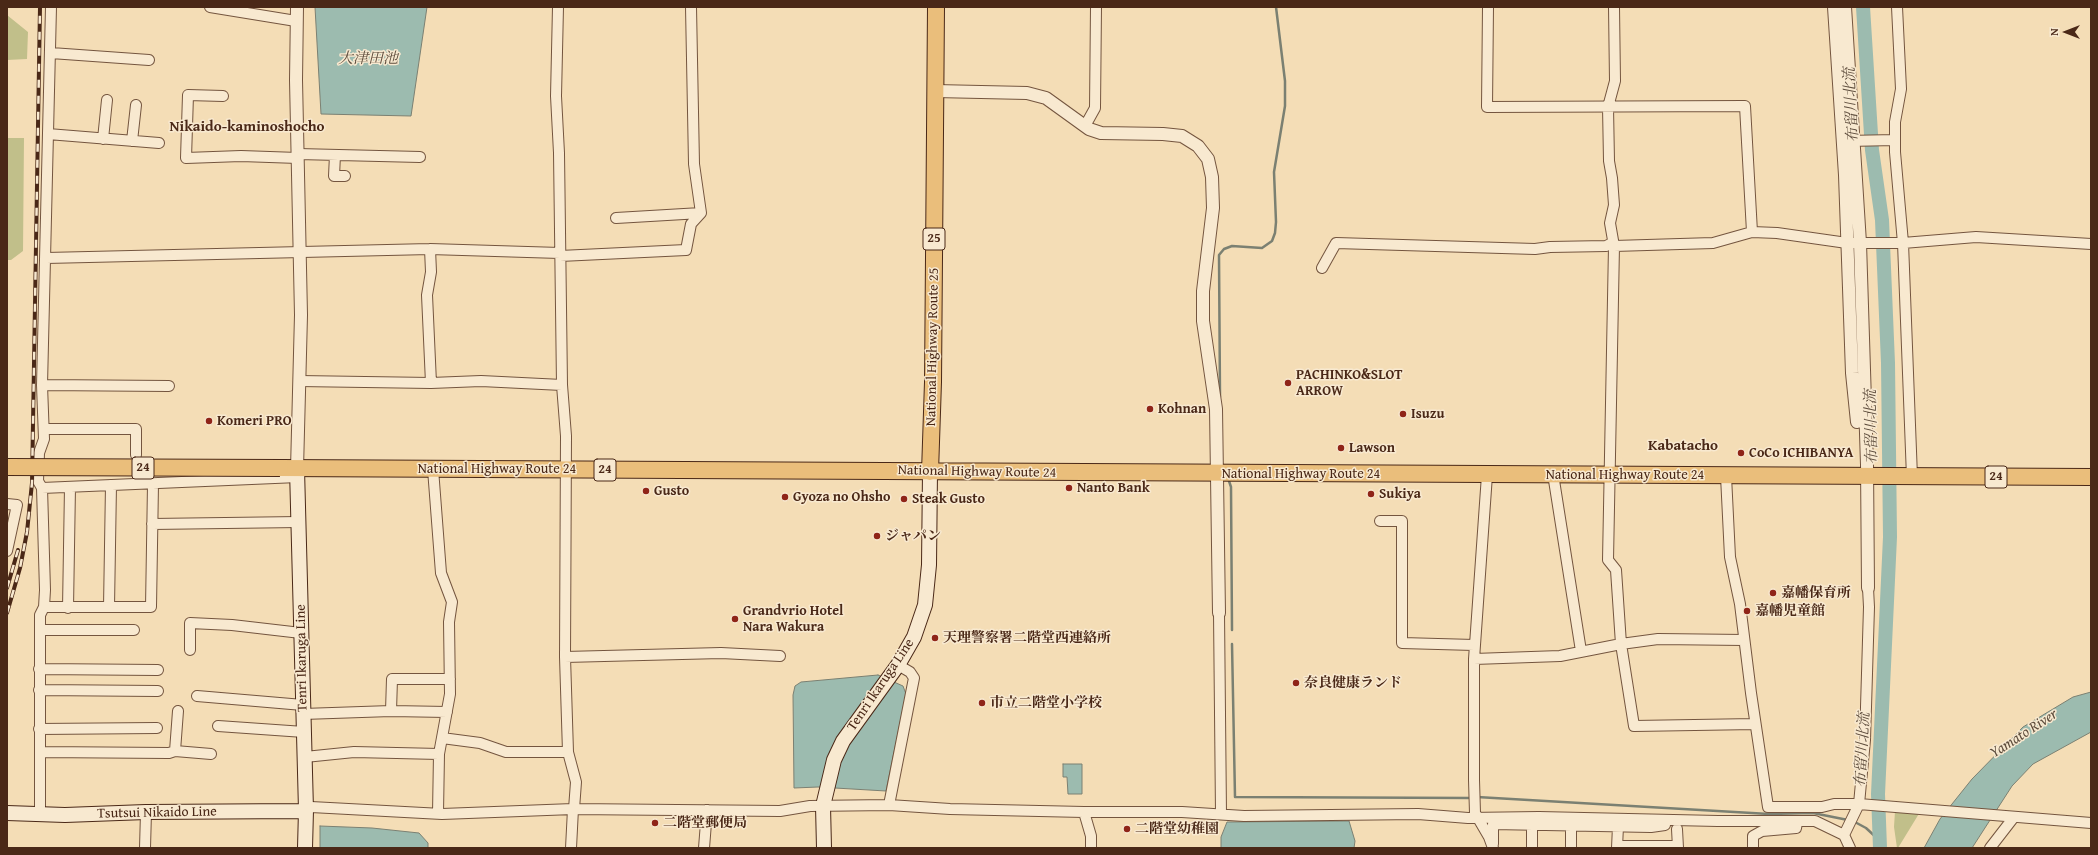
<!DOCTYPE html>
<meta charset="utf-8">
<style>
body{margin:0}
#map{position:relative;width:2098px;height:855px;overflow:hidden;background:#f4ddb6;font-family:"Gentium Book Plus",serif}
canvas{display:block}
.frame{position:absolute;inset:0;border:8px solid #4a2817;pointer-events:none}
.north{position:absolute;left:2046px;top:12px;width:40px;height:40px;-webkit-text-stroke:3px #f8e9d0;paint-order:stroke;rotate:270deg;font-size:11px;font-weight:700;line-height:16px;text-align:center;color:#4a2817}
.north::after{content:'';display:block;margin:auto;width:14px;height:18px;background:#4a2817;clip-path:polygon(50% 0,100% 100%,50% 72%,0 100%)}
</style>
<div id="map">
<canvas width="2098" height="855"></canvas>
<div class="frame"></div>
<div class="north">N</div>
</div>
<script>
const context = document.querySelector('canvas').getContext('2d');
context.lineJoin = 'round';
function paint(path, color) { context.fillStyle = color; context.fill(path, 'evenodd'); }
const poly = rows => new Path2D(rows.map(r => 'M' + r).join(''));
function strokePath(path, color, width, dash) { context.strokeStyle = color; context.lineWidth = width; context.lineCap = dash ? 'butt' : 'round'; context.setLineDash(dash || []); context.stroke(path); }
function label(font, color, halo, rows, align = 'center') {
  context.font = font + ' "Gentium Book Plus","Noto Serif JP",serif'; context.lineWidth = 3; context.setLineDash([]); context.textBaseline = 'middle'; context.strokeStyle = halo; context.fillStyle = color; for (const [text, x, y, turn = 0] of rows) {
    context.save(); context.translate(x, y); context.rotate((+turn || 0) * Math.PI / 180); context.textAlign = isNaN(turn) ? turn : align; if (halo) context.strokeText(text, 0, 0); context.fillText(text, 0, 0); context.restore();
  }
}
paint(poly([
 [7,15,28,32,27,59,7,60],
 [7,138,24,138,23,251,11,260,7,260],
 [1895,811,1920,812,1898,848,1897,848,1894,827]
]), '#c1bf8a');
const water = poly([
 [315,7,427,7,411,116,321,114,315,7],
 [878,675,903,686,906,694,886,791,818,787,794,788,793,695,795,686,801,682,878,675],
 [2091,692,2091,732,2033,764,2012,786,1972,848,1924,848,1940,819,1972,779,2023,727,2073,697,2091,692],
 [1063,764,1082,764,1082,794,1068,794,1067,777,1063,777,1063,764],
 [1349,821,1355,841,1354,848,1221,848,1221,837,1227,822,1349,821],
 [320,826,372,828,419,833,428,843,428,848,320,848,320,826]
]);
paint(water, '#9cbbaf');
strokePath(water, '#7b8072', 1);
strokePath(poly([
 [1220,397,1219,255,1224,249,1232,246,1262,248,1272,241,1275,233,1276,222,1274,172,1285,106,1285,81,1276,7],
 [1229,481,1231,487,1232,630],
 [1232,644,1235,797,1472,798],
 [1477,797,1769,814,1813,813,1848,820],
 [1853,821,1866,828,1880,841]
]), '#7b8072', 2.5);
strokePath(poly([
 [1863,7,1872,150,1882,220,1888,363,1890,537,1878,794,1880,848]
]), '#9cbbaf', 14);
const minor = poly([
 [210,7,296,21],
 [558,7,556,96,559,153,562,385,566,436,565,657,568,752,576,782,574,809],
 [1488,7,1487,107,1745,106,1752,232],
 [1614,7,1615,81,1608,107,1609,161,1612,178,1614,205,1610,223,1614,246,1608,560,1616,570,1621,644,1634,726,1755,724],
 [1897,7,1901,89,1895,122,1895,152,1903,243,1912,477],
 [51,53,149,60],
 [223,96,188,95,186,158,241,156,298,158],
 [1085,126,1095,108,1096,7],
 [48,134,159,143],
 [103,139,107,100],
 [132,141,136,105],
 [1847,141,1895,140],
 [298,154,420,157],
 [335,155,334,176,345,176],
 [616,218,701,213],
 [1614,246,1713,243,1752,232,1777,233,1847,243,1903,243,1976,237,2091,244],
 [430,249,431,272,427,295,431,383],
 [560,256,686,250,691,224,701,213,694,164,691,7],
 [46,258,430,249,560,253],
 [1322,268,1336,243,1535,249,1550,247,1606,246,1612,243],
 [299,381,431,383,481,381,562,385],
 [42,385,169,386],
 [44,429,136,429,136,455],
 [433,469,441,573,452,602,449,622,450,694,439,754,438,813],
 [1553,474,1581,651],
 [1487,475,1474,659,1474,780,1475,813,1489,837,1493,848],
 [1726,476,1730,557,1740,604,1751,693,1768,807,1822,807,1834,804,1859,804,2091,823],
 [42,488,298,477],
 [7,504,17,505,7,551],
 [1380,521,1402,521,1402,643,1474,645],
 [152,524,299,522],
 [44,607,151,607,153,484],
 [109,607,111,485],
 [68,608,70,487],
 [1219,613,1221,814],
 [40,630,134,630],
 [190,650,190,623,232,625,301,633],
 [565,657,721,653,780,656],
 [1474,659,1560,656,1621,644,1658,639,1744,640],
 [39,669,158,670],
 [39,690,158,691],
 [197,696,303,705],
 [391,711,392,679,450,679],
 [303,714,391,711,447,712],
 [218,726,304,732],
 [39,729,157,728],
 [442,738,480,743,506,752,568,752],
 [175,751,178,711],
 [40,752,169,753,175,751,211,754],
 [305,757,354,752,439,754],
 [889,805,914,678,910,672,898,665],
 [306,810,311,807,442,814,573,809,780,811,810,806,889,805,950,809,1084,812,1182,812,1244,816,1418,814,1468,818,1539,817,1718,821,1815,821,1844,835,1850,848],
 [1084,812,1091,836,1091,848],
 [40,815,40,615,44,607,45,590,42,488,38,481,39,453,44,439,42,385,51,7],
 [1532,825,1532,848],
 [1571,825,1571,848],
 [1677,829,1678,848],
 [1844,835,1859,804,1865,740,1869,607,1868,588],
 [1493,844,1493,824,1651,827,1665,825],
 [145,848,146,812],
 [571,848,573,809],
 [704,848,707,810],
 [1617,848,1618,826],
 [1618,848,1620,846,1678,846],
 [1753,848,1753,836,1762,831,1796,828,1797,823],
 [1990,848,2014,817]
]);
const tertiary = poly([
 [297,7,296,80,301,315,297,469],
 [1834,7,1845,175,1852,373,1857,422],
 [1845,7,1860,243,1867,465,1868,588],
 [935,91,1027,93,1046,98,1089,129,1101,133,1163,134,1182,136,1198,146,1208,159,1212,177,1213,208,1203,291,1203,321,1216,409,1219,613]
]);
const secondary = poly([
 [297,469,306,810,305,848],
 [7,813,65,815,146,812,300,811,306,810],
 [824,848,823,806,834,760,843,741,898,665,914,637,925,605,929,565,930,472]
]);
const trunk = poly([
 [280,468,2091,477],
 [930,472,933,382,936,7]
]);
strokePath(minor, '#74553f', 12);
strokePath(tertiary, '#74553f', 14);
strokePath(secondary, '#4a2817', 16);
strokePath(trunk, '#4a2817', 18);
strokePath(minor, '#f8e9d0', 10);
strokePath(tertiary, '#f8e9d0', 12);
strokePath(secondary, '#f8e9d0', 14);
strokePath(trunk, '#eabe7b', 16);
const rail = poly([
 [7,588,18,550],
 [7,613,20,568,27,532,32,483,40,7]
]);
strokePath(rail, '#4a2817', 4);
strokePath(rail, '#f8e9d0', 2.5, [8]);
const trunkBridge = poly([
 [7,467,280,468]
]);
strokePath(trunkBridge, '#4a2817', 18, []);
strokePath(trunkBridge, '#eabe7b', 16);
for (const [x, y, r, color] of [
 [1288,383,4,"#8f2418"],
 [1150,409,4,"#8f2418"],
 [1403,414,4,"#8f2418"],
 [209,421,4,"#8f2418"],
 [1341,448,4,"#8f2418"],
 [1741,453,4,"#8f2418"],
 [1069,488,4,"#8f2418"],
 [646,491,4,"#8f2418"],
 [1371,494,4,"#8f2418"],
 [785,497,4,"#8f2418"],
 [904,499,4,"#8f2418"],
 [877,536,4,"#8f2418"],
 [1773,593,4,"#8f2418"],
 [1747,611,4,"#8f2418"],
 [735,619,4,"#8f2418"],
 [935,638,4,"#8f2418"],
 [1296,683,4,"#8f2418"],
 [982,703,4,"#8f2418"],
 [655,823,4,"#8f2418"],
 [1127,829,4,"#8f2418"]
]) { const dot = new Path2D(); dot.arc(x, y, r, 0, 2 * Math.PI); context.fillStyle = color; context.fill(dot); strokePath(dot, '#f8e9d0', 1.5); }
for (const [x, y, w] of [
 [934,239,22],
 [143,468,22],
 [605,470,22],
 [1996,477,22]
]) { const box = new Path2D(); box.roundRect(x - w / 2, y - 11, w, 22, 3); context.fillStyle = '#f8e9d0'; context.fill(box); strokePath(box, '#4a2817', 1); }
label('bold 13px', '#4a2817', null, [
 ["25",934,239],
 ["24",143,468],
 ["24",605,470],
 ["24",1996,477]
]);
label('14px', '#4a2817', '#f8e9d0', [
 ["National Highway Route 25",933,347,-89],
 ["National Highway Route 24",497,469],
 ["National Highway Route 24",977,472,1],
 ["National Highway Route 24",1301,474],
 ["National Highway Route 24",1625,475],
 ["Tenri Ikaruga Line",302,658,-91],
 ["Tenri Ikaruga Line",881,685,-56],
 ["Tsutsui Nikaido Line",157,813,-1]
]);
label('bold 14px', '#4a2817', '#f8e9d0', [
 ["PACHINKO&SLOT",1296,375],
 ["ARROW",1296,391],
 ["Kohnan",1158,409],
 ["Isuzu",1411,414],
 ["Komeri PRO",217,421],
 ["Lawson",1349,448],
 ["CoCo ICHIBANYA",1749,453],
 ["Nanto Bank",1077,488],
 ["Gusto",654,491],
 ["Sukiya",1379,494],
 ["Gyoza no Ohsho",793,497],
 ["Steak Gusto",912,499],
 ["ジャパン",885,536],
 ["嘉幡保育所",1781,593],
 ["Grandvrio Hotel",743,611],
 ["Nara Wakura",743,627],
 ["嘉幡児童館",1755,611],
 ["天理警察署二階堂西連絡所",943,638],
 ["奈良健康ランド",1304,683],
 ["市立二階堂小学校",990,703],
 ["二階堂郵便局",663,823],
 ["二階堂幼稚園",1135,829]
], 'left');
label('italic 15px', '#5e4d3d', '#f8e9d0', [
 ["大津田池",368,59],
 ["布留川北流",1852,105,-93],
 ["布留川北流",1872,427,-91],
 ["Yamato River",2024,734,-33],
 ["布留川北流",1863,750,-87]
]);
label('bold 15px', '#4a2817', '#f8e9d0', [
 ["Nikaido-kaminoshocho",247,127],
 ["Kabatacho",1683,446]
]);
</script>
